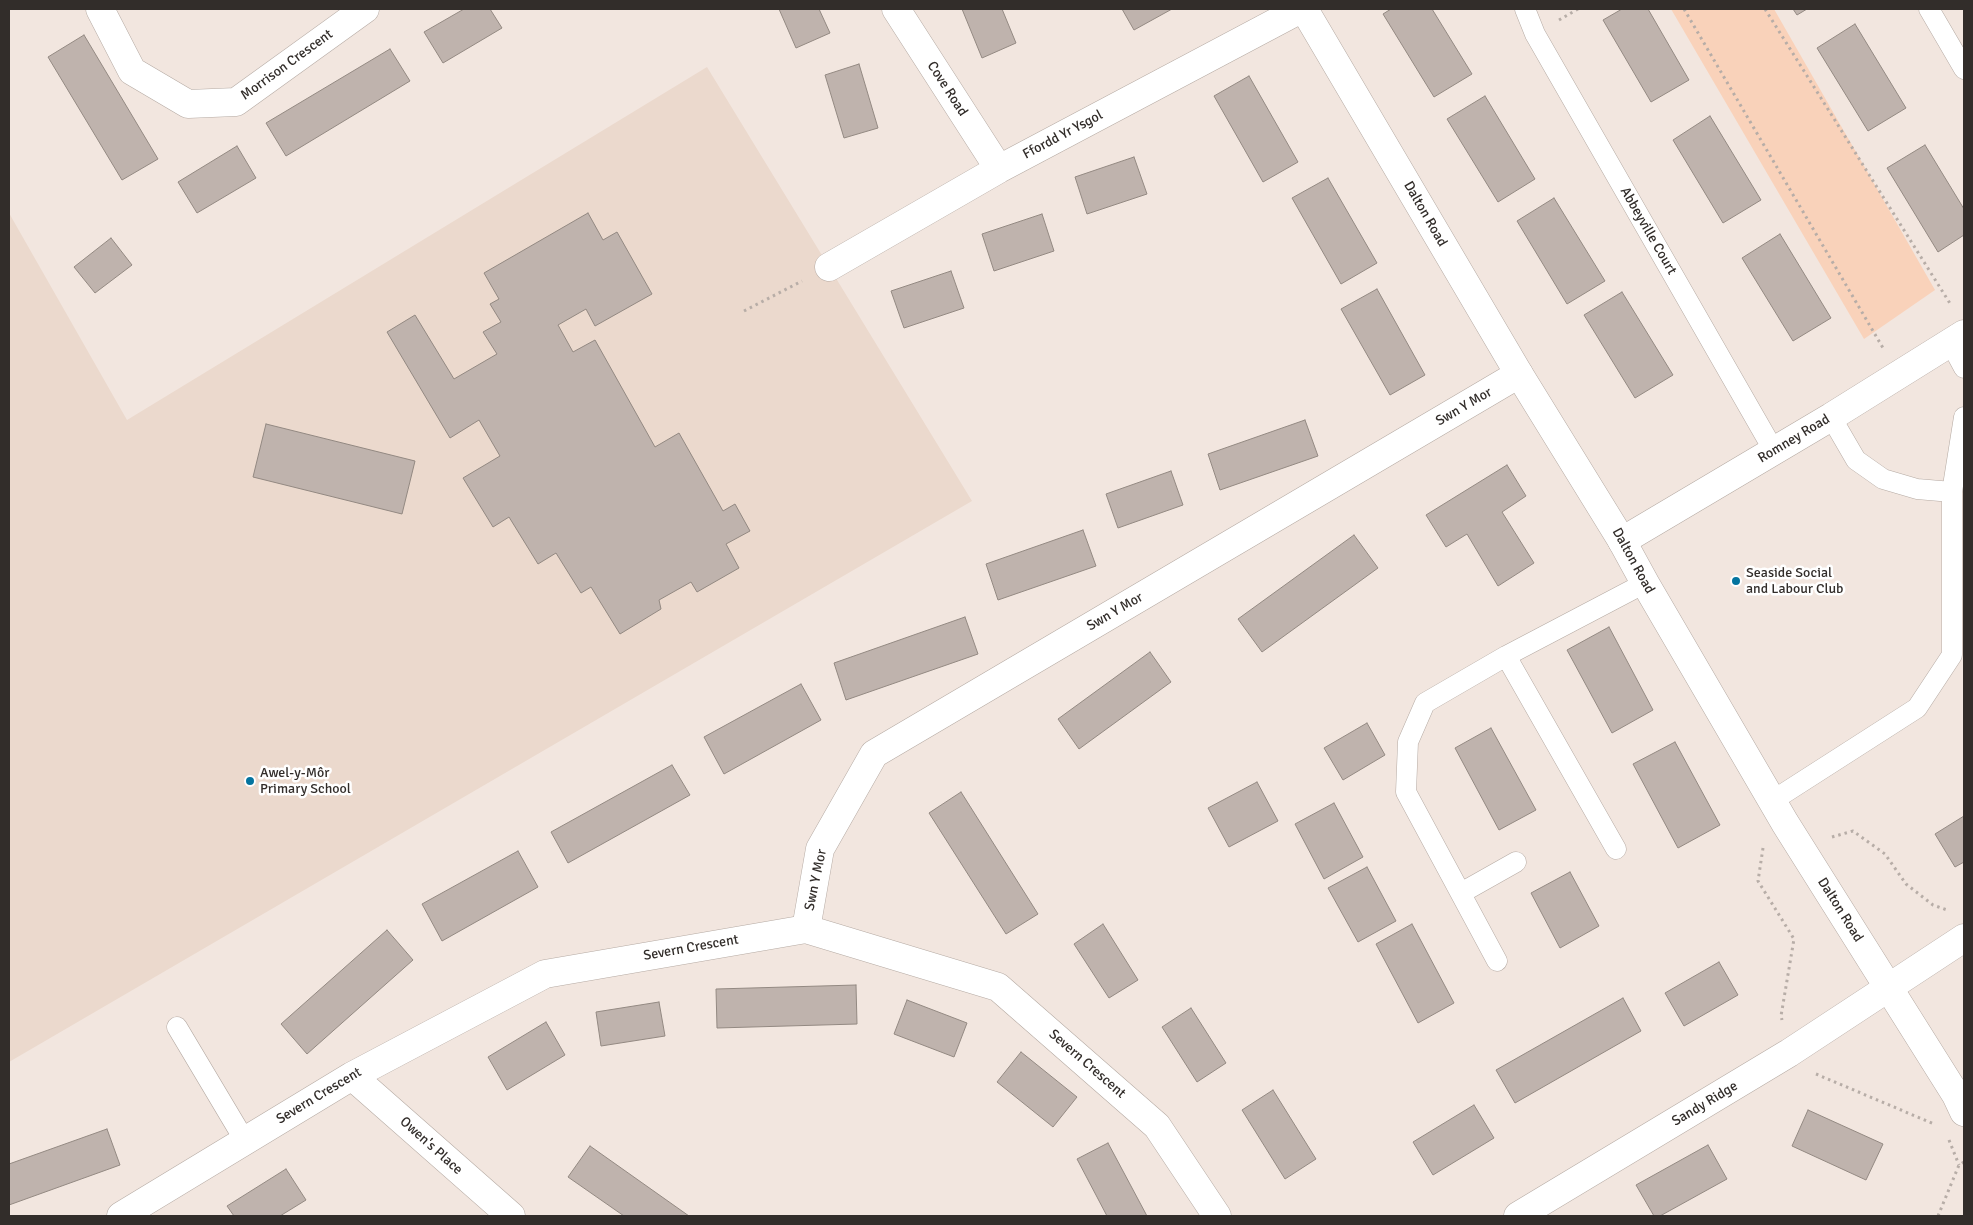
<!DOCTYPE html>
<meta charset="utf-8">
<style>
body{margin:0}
#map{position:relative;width:1973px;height:1225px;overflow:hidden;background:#f2e6df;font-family:Signika,sans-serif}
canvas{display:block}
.frame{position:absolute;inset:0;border:10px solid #322d2a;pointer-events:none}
</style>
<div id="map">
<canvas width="1973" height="1225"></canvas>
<div class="frame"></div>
</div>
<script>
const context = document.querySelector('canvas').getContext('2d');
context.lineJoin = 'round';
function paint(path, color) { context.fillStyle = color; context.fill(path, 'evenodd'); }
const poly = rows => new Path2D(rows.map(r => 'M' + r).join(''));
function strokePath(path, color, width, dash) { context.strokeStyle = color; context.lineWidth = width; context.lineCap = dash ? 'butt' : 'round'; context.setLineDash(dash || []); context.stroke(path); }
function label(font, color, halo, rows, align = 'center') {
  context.font = font + ' Signika,sans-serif'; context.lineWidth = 5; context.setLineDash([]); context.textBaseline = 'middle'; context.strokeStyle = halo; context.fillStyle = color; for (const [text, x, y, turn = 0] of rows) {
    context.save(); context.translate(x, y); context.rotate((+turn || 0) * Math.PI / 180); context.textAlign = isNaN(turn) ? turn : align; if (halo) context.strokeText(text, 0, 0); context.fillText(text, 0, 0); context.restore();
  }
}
paint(poly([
 [707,67,972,501,9,1062,9,213,127,420]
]), '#ebd9cd');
paint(poly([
 [1671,9,1774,9,1935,290,1864,339]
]), '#f9d2ba');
const building = poly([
 [464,9,490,9,502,28,443,63,424,32,464,9],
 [779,9,819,9,830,33,796,48,779,9],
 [962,9,1002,9,1016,43,982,58,962,9],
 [1122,9,1172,9,1134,30,1122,9],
 [1391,9,1432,9,1472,74,1434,97,1383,14,1391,9],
 [1622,9,1648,9,1689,80,1651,102,1603,20,1622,9],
 [1793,9,1807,9,1797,15,1793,9],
 [1855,24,1906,108,1868,131,1817,48,1855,24],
 [84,35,158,159,122,180,48,57,84,35],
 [390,49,410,81,286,156,266,123,390,49],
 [859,64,878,128,844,138,825,75,859,64],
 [1249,76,1298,162,1263,182,1214,96,1249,76],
 [1485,96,1535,179,1498,202,1447,119,1485,96],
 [1710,116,1761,200,1723,223,1673,140,1710,116],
 [1925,145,1964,209,1964,235,1938,252,1887,168,1925,145],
 [237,146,256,178,197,213,178,182,237,146],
 [1134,157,1147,194,1087,214,1075,177,1134,157],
 [1328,178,1377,263,1341,284,1292,198,1328,178],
 [1554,198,1605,281,1567,304,1517,221,1554,198],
 [588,213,603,240,617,232,652,294,595,326,586,309,558,325,573,352,595,340,655,447,679,433,723,511,735,504,750,531,726,544,739,568,697,592,691,582,659,600,661,609,620,634,591,587,581,593,556,553,538,564,509,517,493,527,463,478,500,456,479,420,450,438,387,332,415,315,454,379,497,354,483,332,501,322,490,304,499,299,484,273,588,213],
 [1042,214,1054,251,994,271,982,234,1042,214],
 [1780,234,1831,318,1793,341,1742,258,1780,234],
 [111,238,132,265,95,293,74,267,111,238],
 [951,271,964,308,904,328,891,291,951,271],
 [1377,289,1425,375,1390,395,1341,309,1377,289],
 [1622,292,1673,375,1635,398,1584,315,1622,292],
 [1305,420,1318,456,1220,490,1208,454,1305,420],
 [266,424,415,461,402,514,253,477,266,424],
 [1507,465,1526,496,1502,512,1534,563,1498,586,1467,534,1446,547,1426,515,1507,465],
 [1171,471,1183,505,1118,528,1106,494,1171,471],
 [1083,530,1096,566,998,600,986,564,1083,530],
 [1354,535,1378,568,1262,652,1238,619,1354,535],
 [965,617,978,654,846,700,834,663,965,617],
 [1609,627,1653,710,1612,733,1567,650,1609,627],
 [1150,652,1171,682,1079,749,1058,719,1150,652],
 [801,684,821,720,724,774,704,737,801,684],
 [1367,723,1385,755,1343,780,1324,748,1367,723],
 [1491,728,1536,810,1499,830,1455,748,1491,728],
 [1675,742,1720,825,1678,848,1633,764,1675,742],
 [672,765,690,795,568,863,551,832,672,765],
 [1257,782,1278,821,1229,847,1208,808,1257,782],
 [961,792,1038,914,1006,934,929,813,961,792],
 [1334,803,1363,857,1324,879,1295,824,1334,803],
 [1964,816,1964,862,1955,867,1935,834,1964,816],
 [518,851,538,887,442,941,422,904,518,851],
 [1367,867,1396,921,1358,942,1328,888,1367,867],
 [1570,872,1599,926,1560,948,1531,893,1570,872],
 [1103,924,1138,980,1109,998,1074,944,1103,924],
 [1412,924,1454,1003,1418,1023,1376,944,1412,924],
 [387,930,413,960,307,1054,281,1024,387,930],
 [1719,962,1738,995,1684,1026,1665,993,1719,962],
 [856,985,857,1024,717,1028,716,989,856,985],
 [1623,998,1641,1031,1515,1103,1496,1070,1623,998],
 [907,1000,967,1023,954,1057,894,1034,907,1000],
 [659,1002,665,1036,601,1046,596,1012,659,1002],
 [1191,1008,1226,1063,1197,1082,1162,1027,1191,1008],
 [546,1022,565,1055,507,1090,488,1057,546,1022],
 [1021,1052,1077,1097,1053,1127,997,1082,1021,1052],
 [1273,1090,1316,1159,1285,1179,1242,1110,1273,1090],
 [1474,1105,1494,1138,1433,1175,1413,1142,1474,1105],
 [1808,1110,1883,1144,1866,1180,1792,1146,1808,1110],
 [107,1129,120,1165,9,1205,9,1164,107,1129],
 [1108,1143,1147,1216,1107,1216,1077,1159,1108,1143],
 [1708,1145,1727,1179,1660,1216,1654,1216,1636,1185,1708,1145],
 [590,1146,689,1216,624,1216,568,1177,590,1146],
 [286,1169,306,1200,280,1216,234,1216,227,1206,286,1169]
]);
paint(building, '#bfb3ad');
strokePath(building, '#938982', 1);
const service = poly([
 [1525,9,1535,34,1774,451],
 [1929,9,1964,69],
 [1950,342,1964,368],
 [1831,417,1856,460,1883,479,1917,489,1952,492],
 [1506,656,1616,849],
 [1772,801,1917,708,1952,655,1952,492,1964,417],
 [1461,893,1516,862],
 [1497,961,1406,792,1408,742,1425,703,1506,656,1645,583],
 [177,1027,245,1141]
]);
const minor = poly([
 [100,9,132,71,188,104,236,102,365,9],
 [896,9,999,169],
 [829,267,999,169,1301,9],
 [1622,541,1831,417,1964,334],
 [806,929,820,849,874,754,1519,374],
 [352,1076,511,1216],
 [121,1216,352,1076,545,974,806,929,998,987,1157,1126,1217,1216],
 [1518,1216,1789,1053,1964,938]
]);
const tertiary = poly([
 [1304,9,1519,374,1622,541,1645,583,1785,823,1956,1095,1964,1112]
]);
strokePath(service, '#b5aaa3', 21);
strokePath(minor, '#b5aaa3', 29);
strokePath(tertiary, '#b5aaa3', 29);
strokePath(poly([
 [1684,9,1883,348],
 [1765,9,1951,305],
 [1559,20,1578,9],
 [744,311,802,281],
 [1832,837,1853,831,1885,854,1906,884,1933,905,1947,910],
 [1763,848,1758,881,1794,939,1781,1016,1782,1020],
 [1816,1074,1934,1124],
 [1949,1140,1959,1165],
 [1938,1216,1959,1165,1964,1162]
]), '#b7ada7', 3, [2.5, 4]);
strokePath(service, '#fff', 20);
strokePath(minor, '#fff', 28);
strokePath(tertiary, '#fff', 28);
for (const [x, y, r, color] of [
 [1736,581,5,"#04749f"],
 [250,781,5,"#04749f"]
]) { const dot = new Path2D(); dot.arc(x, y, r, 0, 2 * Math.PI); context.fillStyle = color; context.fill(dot); strokePath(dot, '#fff', 2); }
label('14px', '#322d2a', '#fff', [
 ["Morrison Crescent",287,65,-36],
 ["Cove Road",947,89,57],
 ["Ffordd Yr Ysgol",1063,135,-28],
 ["Dalton Road",1425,214,60],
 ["Abbeyville Court",1648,231,60],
 ["Swn Y Mor",1464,407,-30],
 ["Romney Road",1794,439,-31],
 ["Dalton Road",1633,561,61],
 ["Swn Y Mor",1115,612,-30],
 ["Swn Y Mor",816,880,-78],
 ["Dalton Road",1840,910,58],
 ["Severn Crescent",691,948,-10],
 ["Severn Crescent",1087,1064,41],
 ["Severn Crescent",319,1096,-31],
 ["Sandy Ridge",1705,1104,-31],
 ["Owen's Place",431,1146,42]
]);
label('14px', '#322d2a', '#fff', [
 ["Seaside Social",1746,573],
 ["and Labour Club",1746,589],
 ["Awel-y-Môr",260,773],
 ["Primary School",260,789]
], 'left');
</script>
